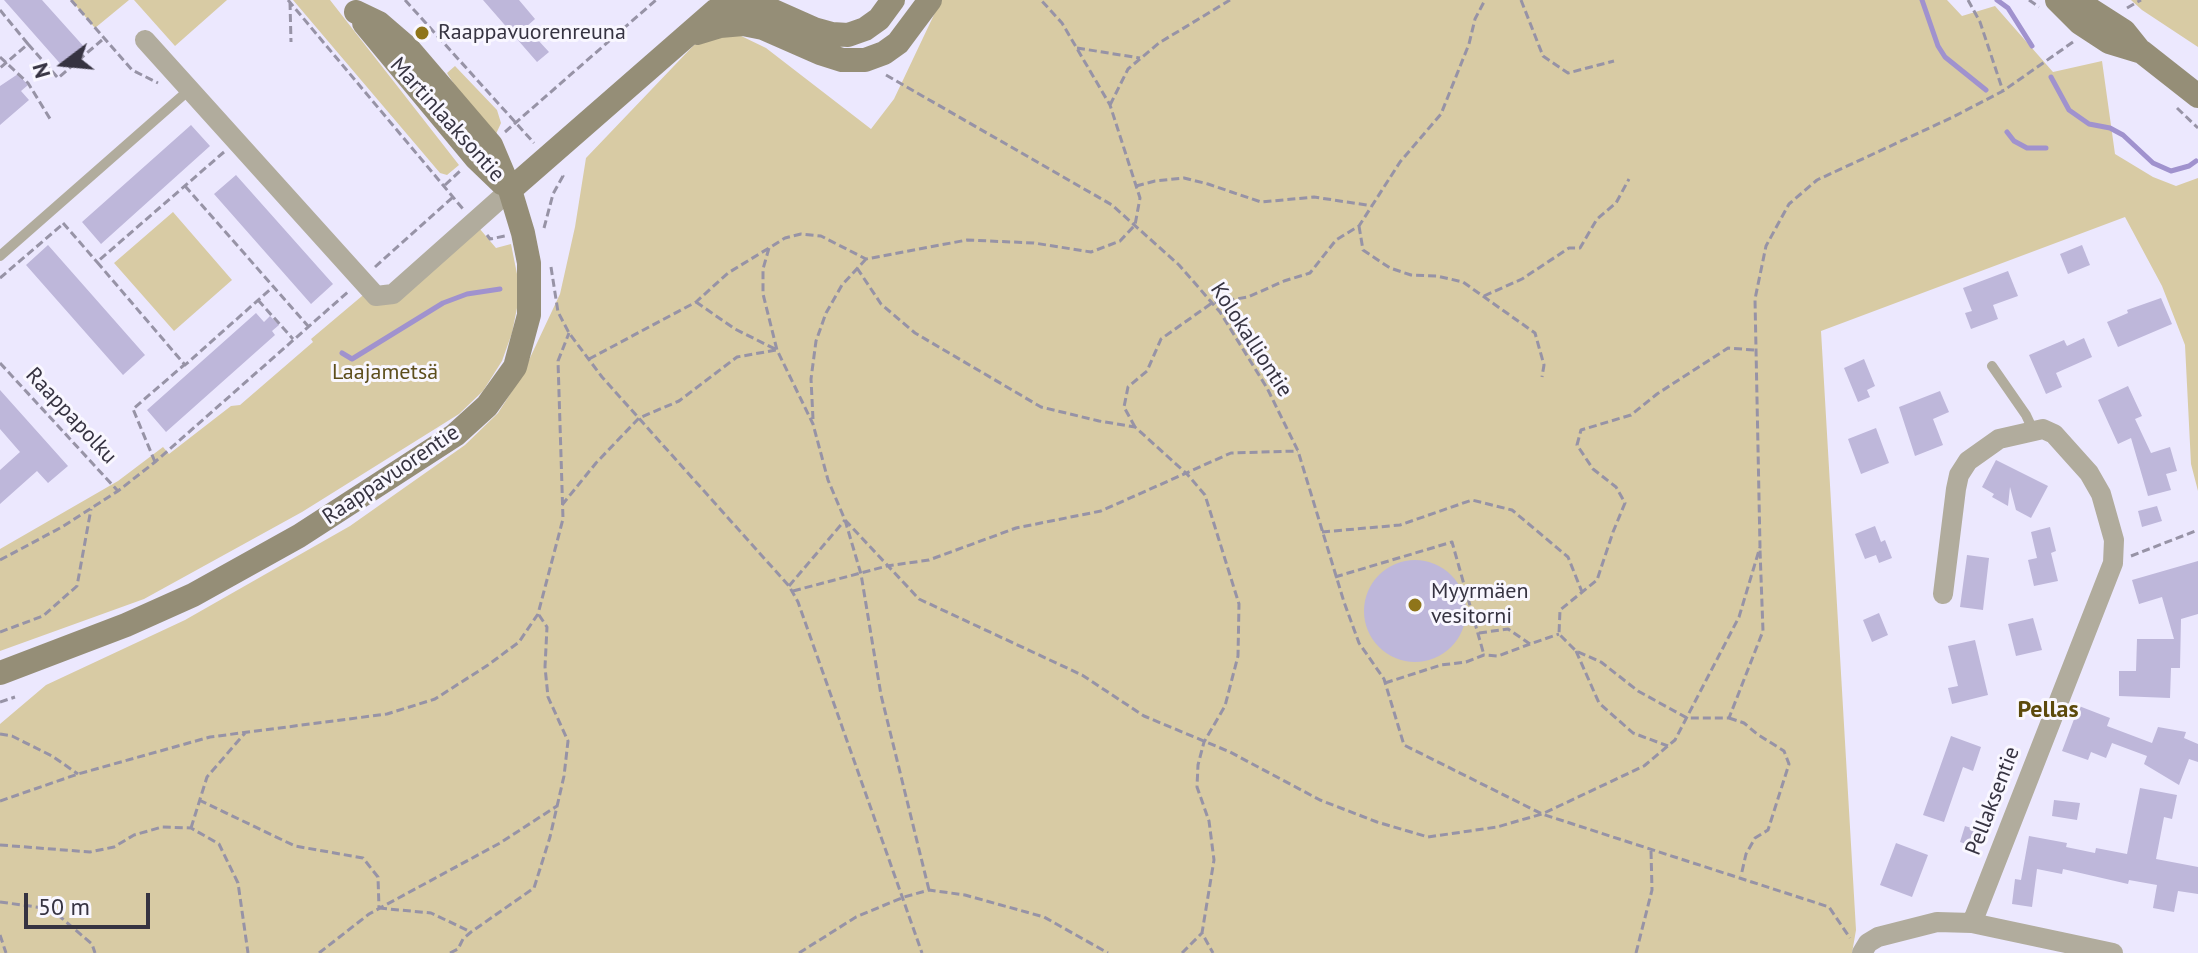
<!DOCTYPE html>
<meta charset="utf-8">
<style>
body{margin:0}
#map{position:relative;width:2198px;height:953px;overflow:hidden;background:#ece8fe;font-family:"PT Sans",sans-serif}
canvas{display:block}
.north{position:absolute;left:24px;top:24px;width:80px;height:80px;-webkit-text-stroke:6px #f9f7ff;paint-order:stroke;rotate:254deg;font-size:22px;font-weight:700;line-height:32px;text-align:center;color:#363341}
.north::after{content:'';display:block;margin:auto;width:28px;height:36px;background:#363341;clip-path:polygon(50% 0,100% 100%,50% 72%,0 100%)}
.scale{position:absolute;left:24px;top:893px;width:126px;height:36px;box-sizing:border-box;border:4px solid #363341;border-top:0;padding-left:10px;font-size:24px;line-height:28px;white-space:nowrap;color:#363341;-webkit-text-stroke:6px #f9f7ff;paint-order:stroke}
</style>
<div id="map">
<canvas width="2198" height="953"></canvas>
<div class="north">N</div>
<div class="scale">50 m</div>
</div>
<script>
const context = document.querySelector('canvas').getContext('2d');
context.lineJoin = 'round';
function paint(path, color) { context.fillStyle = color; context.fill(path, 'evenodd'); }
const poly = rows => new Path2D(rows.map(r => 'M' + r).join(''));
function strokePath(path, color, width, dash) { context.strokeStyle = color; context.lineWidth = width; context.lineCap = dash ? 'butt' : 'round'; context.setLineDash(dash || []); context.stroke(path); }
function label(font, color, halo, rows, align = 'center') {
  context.font = font + ' "PT Sans",sans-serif'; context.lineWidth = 6; context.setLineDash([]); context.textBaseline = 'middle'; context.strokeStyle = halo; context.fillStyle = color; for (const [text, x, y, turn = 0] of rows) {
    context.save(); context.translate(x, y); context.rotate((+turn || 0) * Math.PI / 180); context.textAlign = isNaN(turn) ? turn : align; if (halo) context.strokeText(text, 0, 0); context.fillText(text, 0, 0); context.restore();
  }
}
paint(poly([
 [71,0,129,0,95,28],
 [134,0,227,0,175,46],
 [293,0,330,0,459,165,447,175,440,173],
 [941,0,1947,0,1962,16,1995,6,2053,72,2102,61,2115,154,2153,177,2176,186,2198,178,2198,491,2191,464,2185,345,2162,286,2125,217,1821,331,1856,930,1852,953,0,953,0,724,46,685,185,620,350,526,465,445,498,413,521,377,560,294,575,227,586,158,694,45,735,33,766,48,871,129,894,99],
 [2131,0,2198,0,2198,47,2142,10],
 [455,66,497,110,501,123,496,134,482,129,447,73],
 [173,212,232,280,174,331,114,263],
 [474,222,496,248,511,244,518,279,517,308,512,333,502,361,483,391,459,414,302,512,144,599,0,651,0,549,118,481,163,447,169,454,231,406,240,405,313,342,311,339,362,296,376,296]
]), '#d8cba4');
strokePath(poly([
 [1922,0,1938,46,1945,57,1986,90],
 [1997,0,2008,8,2032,46],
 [2051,77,2069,110,2089,124,2110,128,2123,135,2153,163,2171,171,2189,166,2196,161],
 [2007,132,2014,141,2027,148,2046,148],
 [342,353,352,359,443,303,467,294,500,289]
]), '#a092ce', 5);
paint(poly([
 [4,0,42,0,86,49,64,68],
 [483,0,519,0,535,19,526,27,549,52,537,62],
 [18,74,28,85,21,91,29,100,0,125,0,86],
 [191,125,210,146,101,244,82,222],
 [236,175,333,284,311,304,214,194],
 [48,245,145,355,123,375,26,265],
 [2082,245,2090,265,2068,274,2060,254],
 [2008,271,2018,296,1993,305,1998,319,1971,329,1965,313,1972,311,1963,288],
 [2161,298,2172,324,2118,347,2107,322,2128,313,2127,310],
 [256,313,264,322,270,316,279,325,272,331,275,335,166,432,147,410],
 [2084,338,2092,357,2056,373,2062,387,2046,394,2029,355,2064,340,2067,346],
 [1864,359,1875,386,1867,390,1870,397,1858,402,1844,368],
 [2128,386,2142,416,2135,419,2151,453,2170,447,2177,471,2166,474,2171,490,2148,496,2131,438,2118,444,2098,400],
 [0,390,68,466,48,483,37,471,0,504,0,470,20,452,0,429],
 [1940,391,1949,412,1933,419,1943,445,1915,456,1899,407],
 [1876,428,1889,463,1861,474,1848,439],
 [1996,460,2048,486,2031,518,2016,510,2010,487,2008,506,1992,497,1994,494,1982,487],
 [2157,506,2162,521,2142,527,2138,511],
 [1875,526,1881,542,1885,540,1892,558,1879,563,1876,555,1865,559,1855,534],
 [2050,527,2056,551,2051,553,2058,581,2034,586,2028,560,2037,558,2031,532],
 [1967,555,1989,558,1983,610,1960,607],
 '1364 611a51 51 0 1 1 102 0a51 51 0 1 1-102 0Z',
 [2198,561,2198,614,2181,619,2180,668,2171,668,2170,698,2119,696,2119,671,2136,671,2137,639,2174,639,2162,597,2139,604,2132,580],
 [1879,613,1888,635,1872,642,1863,620],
 [2033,618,2042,650,2016,656,2008,624],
 [1975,640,1988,695,1952,704,1948,688,1958,686,1948,646],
 [2079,706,2110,718,2107,726,2152,743,2158,727,2186,732,2184,738,2198,744,2198,762,2189,759,2179,785,2144,764,2147,756,2112,743,2106,758,2091,752,2088,760,2062,751],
 [1951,736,1981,747,1973,771,1963,767,1944,822,1923,815],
 [2140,788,2177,795,2172,819,2164,817,2156,859,2198,867,2198,894,2178,891,2174,912,2153,908,2157,885,2129,880,2128,884,2063,869,2062,874,2037,869,2032,907,2012,904,2015,879,2021,880,2029,836,2067,843,2066,847,2095,853,2096,848,2127,854],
 [2054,800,2080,803,2077,820,2052,816],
 [1965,826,1984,832,1978,848,1960,842],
 [1896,843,1928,855,1912,897,1880,885]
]), '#beb7da');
strokePath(poly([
 [71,0,132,70,158,83],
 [288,0,463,209],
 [405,0,534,143],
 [1521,0,1543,56,1568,73,1614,61],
 [1968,0,1980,22,2003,91],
 [2029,0,2039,7],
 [290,2,291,42],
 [2127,8,2141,0],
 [0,10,28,44,0,68],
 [28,44,58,78,102,40],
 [1077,48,1140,58],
 [0,57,28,83,52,122],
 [886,75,1112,205,1179,265,1220,312,1267,388,1298,451,1344,602,1359,643,1384,679,1404,745,1542,814,1829,907,1850,938],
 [1110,105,1128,69,1159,43,1230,0],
 [2177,108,2198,128],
 [505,132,656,0],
 [224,152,97,262,185,365,274,286],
 [445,185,460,171],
 [185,186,308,326],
 [1136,186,1155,181,1184,178,1208,184,1261,202,1314,197,1373,206],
 [63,223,97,262],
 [1359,226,1363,250,1390,268,1411,275,1437,276,1463,282,1535,333,1544,365,1542,377],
 [544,228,553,194,563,176,560,173],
 [487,235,490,239,505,236],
 [375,267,453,197],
 [551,267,558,312,569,333,602,377,789,586,798,602,922,953],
 [857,268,881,304,915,333,1041,407,1099,421,1135,427,1187,474,1205,495,1239,604,1238,656,1225,706,1204,742,1198,765,1197,787,1209,821,1214,860,1202,933,1213,953],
 [0,278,63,224],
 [1484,296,1522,279,1569,248,1580,248,1597,219,1616,203,1629,179],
 [258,300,293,339],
 [696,302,735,329,777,350],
 [1754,350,1728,348,1657,394,1631,415,1581,430,1577,445,1593,469,1616,487,1625,503,1613,532,1597,580,1560,610,1559,634,1576,651,1601,662,1638,691,1687,718,1729,718,1763,631,1760,550],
 [589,359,696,302,728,273,769,248],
 [0,363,117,490],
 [813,419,811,379,816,341,826,313,842,285,866,259],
 [1135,427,1124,407,1128,387,1147,371,1161,339,1212,303,1248,297,1284,281,1310,273,1336,240,1359,226,1400,162,1441,114,1469,44,1475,19,1485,0],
 [155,462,133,409,184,365],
 [562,505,596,463,639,418,679,401,737,357,776,350],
 [845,520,919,599,1082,675,1144,716,1230,752,1320,800,1377,822,1428,837,1497,827,1542,814,1644,766,1675,740,1739,617,1760,547,1755,299,1766,246,1789,204,1817,180,1953,117,2003,91,2073,42],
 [1322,532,1400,525,1472,500,1512,510,1568,557,1582,592],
 [2131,556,2198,530],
 [0,560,62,527,118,491,155,462,349,291],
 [1335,577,1452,542,1484,655],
 [789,586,845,520],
 [793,591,887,566,929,560,1016,528,1101,511,1231,453,1298,451],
 [0,632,43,616,77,586,91,509],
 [1479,633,1508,629,1530,644,1559,634],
 [1576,651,1599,703,1633,733,1668,746],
 [1385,683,1441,665,1466,662,1484,655,1498,656,1530,644],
 [0,702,15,697],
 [1729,718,1744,723,1757,734,1784,751,1789,764,1768,830,1755,838,1746,854,1741,876],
 [0,734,12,736,52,756,78,774],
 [199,800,295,846,363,858,378,877,379,908],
 [0,801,78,774,210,737,387,714,435,699,488,665,519,642,538,614,563,519,558,361,569,333],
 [191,828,207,777,245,733],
 [0,845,90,852,114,847,134,835,162,827,191,828,219,844,238,883,248,953],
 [929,890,881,695,861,574,845,520,828,480,813,424,777,350,763,294,763,269,769,248,785,238,801,234,821,236,866,259,967,240,1034,243,1091,252,1120,241,1135,225,1140,198,1110,105,1062,23,1041,0],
 [0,902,51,909,92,944,95,953],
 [379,908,431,913,471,932],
 [0,935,6,953],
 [319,953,369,914,500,843,557,806],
 [450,953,458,949,463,939,471,932,534,888,550,837,564,776,568,741,548,697,545,667,547,627,539,615],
 [799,953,856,917,904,897,929,890,965,895,1044,917,1108,953],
 [1182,953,1202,933],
 [1636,953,1652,890,1651,851]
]), '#9793a6', 3, [8, 4]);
strokePath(poly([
 [0,256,189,90],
 [1992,366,2026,415,2033,430]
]), '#b1ac9d', 10);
strokePath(poly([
 [145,40,376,296,393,294,510,190],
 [1943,594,1956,489,1959,475,1968,461,1999,439,2043,429,2054,434,2089,473,2101,494,2114,540,2113,563,1972,923],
 [1862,953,1868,943,1878,937,1937,922,1972,923,2113,953]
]), '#b1ac9d', 20);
strokePath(poly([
 [2057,0,2080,23,2109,42,2142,52,2198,96],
 [2065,0,2091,10,2124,31,2140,51],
 [364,23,476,158,502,183],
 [697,33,720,26,743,24,763,28,820,53,842,60,865,60,884,53,898,43,930,0],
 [510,190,715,11,743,3,760,5,814,29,832,34,848,35,865,29,879,19,893,0],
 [0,673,126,625,193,595,299,536,455,435,487,406,515,367,529,315,529,263,523,233,510,190,491,145,408,48,379,23,356,12]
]), '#958e77', 24);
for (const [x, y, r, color] of [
 [422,33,8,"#8f751a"],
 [1415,605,8,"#8f751a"]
]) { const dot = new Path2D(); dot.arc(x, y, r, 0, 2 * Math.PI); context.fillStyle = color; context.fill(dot); strokePath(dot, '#f9f7ff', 3); }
label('22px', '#363341', '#f9f7ff', [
 ["Raappavuorenreuna",438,33],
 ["Myyrmäen",1431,592],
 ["vesitorni",1431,617]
], 'left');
label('22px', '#363341', '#f9f7ff', [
 ["Martinlaaksontie",447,120,48],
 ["Kolokalliontie",1251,340,57],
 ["Raappapolku",71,416,47],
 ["Raappavuorentie",391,475,-34],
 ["Pellaksentie",1993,801,-69]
]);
label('22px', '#5d4e1c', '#f9f7ff', [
 ["Laajametsä",385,373]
]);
label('bold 24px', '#5c4a0b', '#f9f7ff', [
 ["Pellas",2048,710]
]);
</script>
